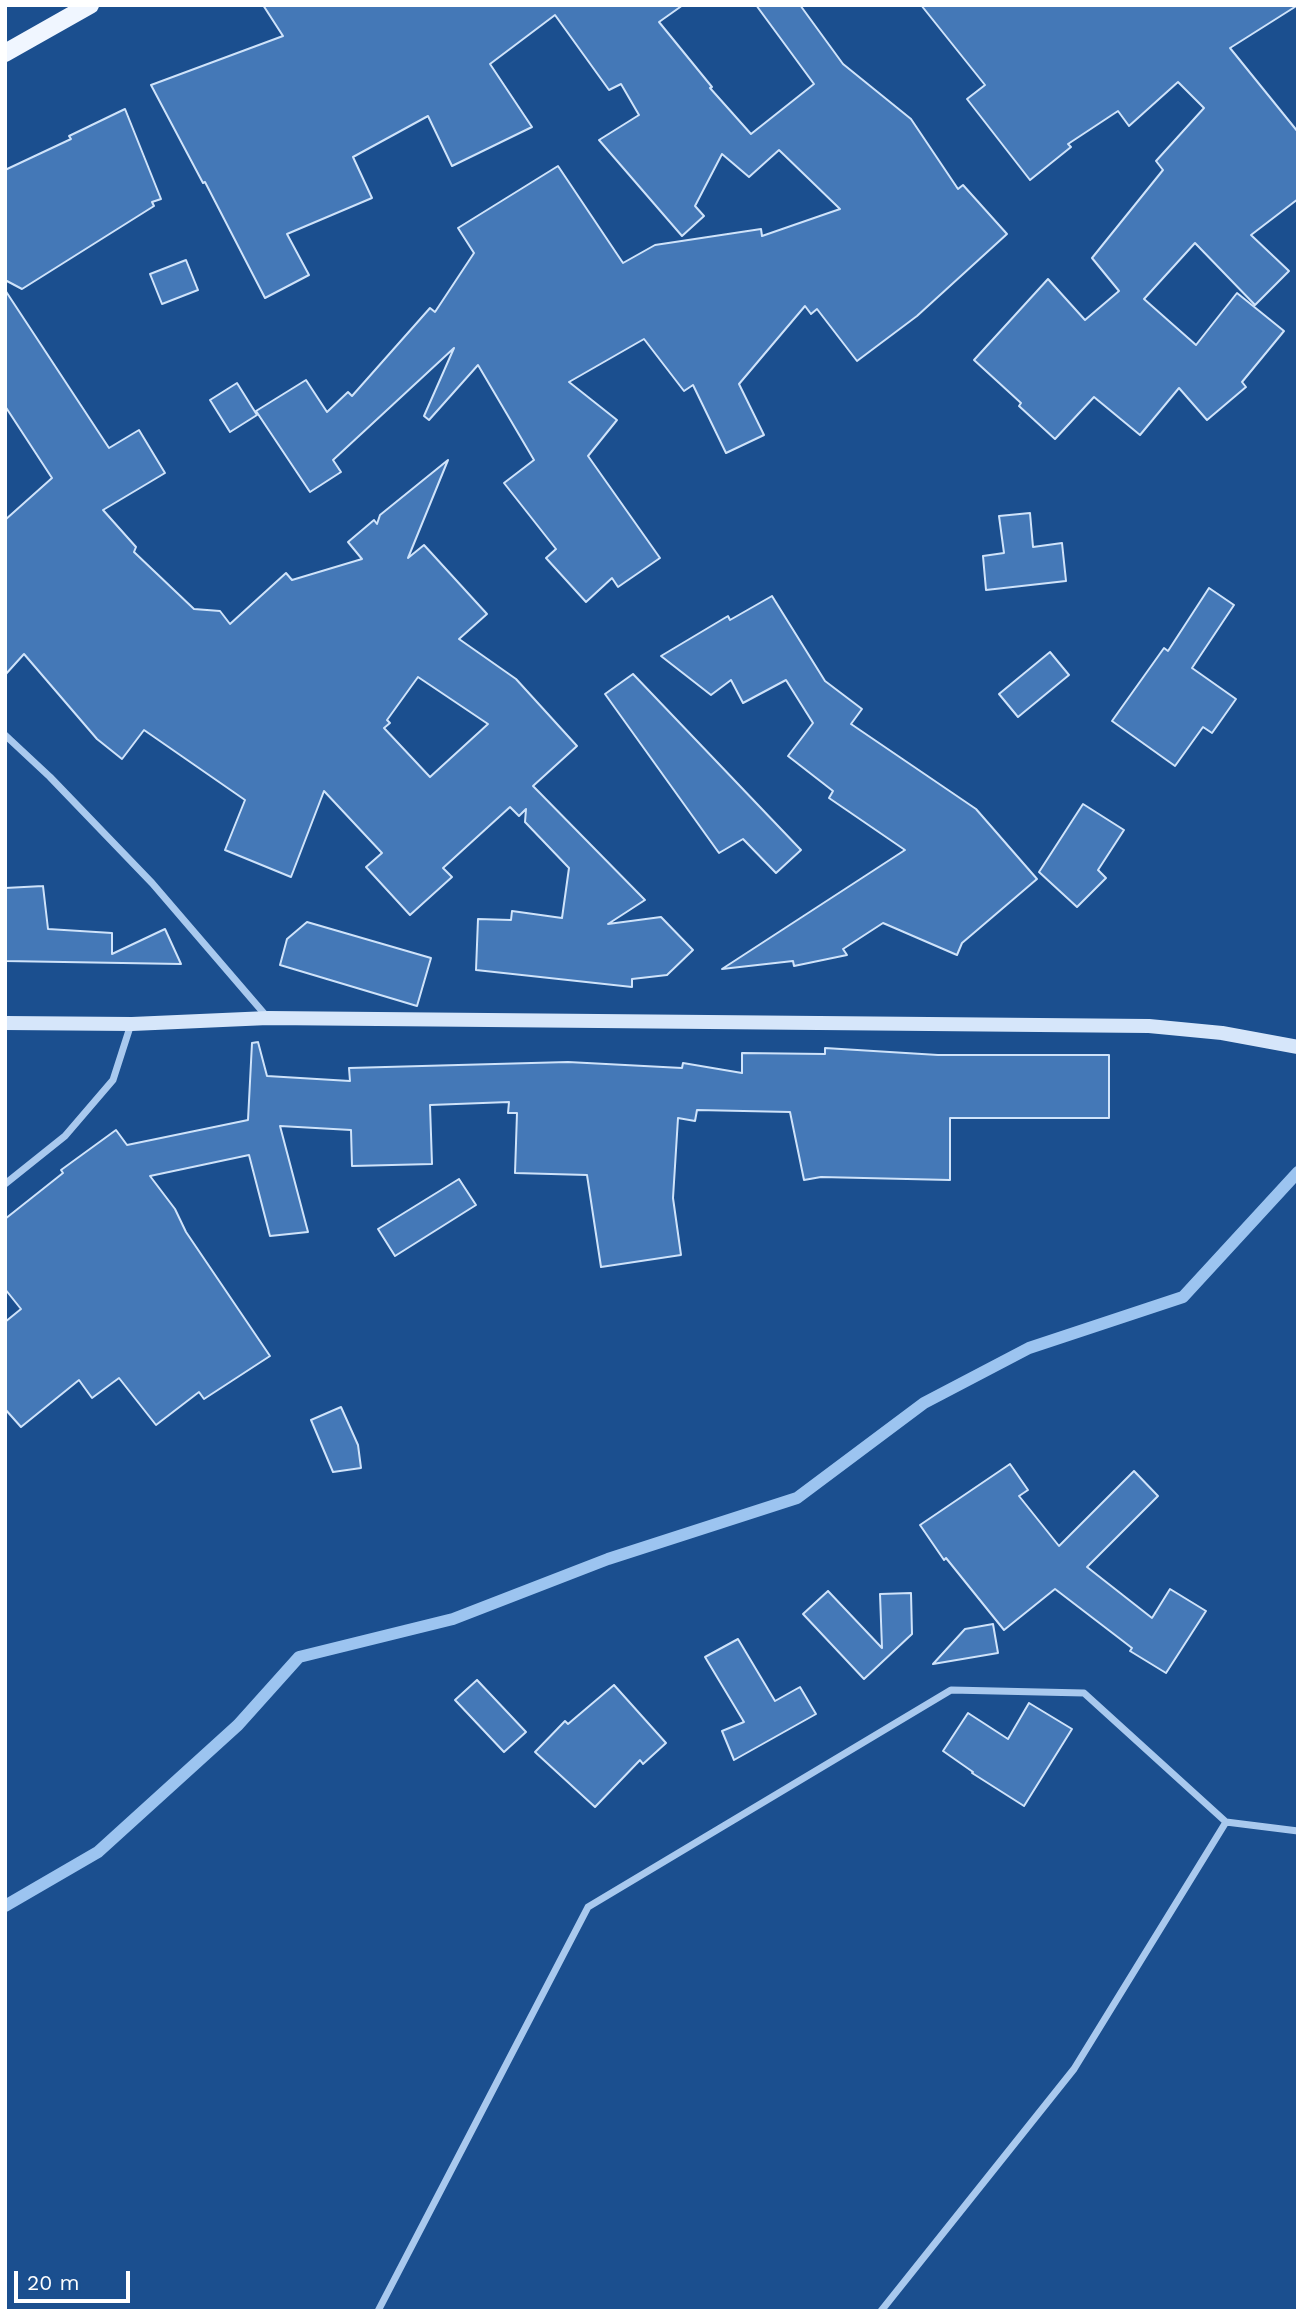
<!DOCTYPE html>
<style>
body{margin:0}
#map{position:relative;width:1303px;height:2316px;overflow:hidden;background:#1b4f8f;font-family:"Work Sans",sans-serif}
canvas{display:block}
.frame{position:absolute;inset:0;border:7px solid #fff;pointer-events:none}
.scale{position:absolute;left:14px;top:2271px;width:116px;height:32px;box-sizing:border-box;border:4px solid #fff;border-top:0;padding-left:9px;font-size:21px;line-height:24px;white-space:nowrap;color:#fff;-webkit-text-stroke:5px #1b4f8f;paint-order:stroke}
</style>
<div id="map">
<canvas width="1303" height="2316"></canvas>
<div class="frame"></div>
<div class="scale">20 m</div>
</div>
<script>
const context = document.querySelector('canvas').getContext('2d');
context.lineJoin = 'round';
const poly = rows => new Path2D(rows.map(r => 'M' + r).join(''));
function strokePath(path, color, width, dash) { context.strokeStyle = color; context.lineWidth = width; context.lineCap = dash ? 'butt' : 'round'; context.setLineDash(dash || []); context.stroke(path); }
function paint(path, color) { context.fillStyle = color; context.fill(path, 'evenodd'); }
strokePath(poly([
 [5,1906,98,1852,238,1725,299,1657,453,1619,608,1559,797,1498,924,1403,1029,1348,1183,1297,1298,1172]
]), '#9cc4f0', 12);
const building = poly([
 [263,5,683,5,659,22,712,87,710,88,751,134,814,84,756,5,800,5,843,64,911,119,958,189,963,185,1007,234,917,316,857,361,817,309,811,314,805,306,739,384,764,435,726,453,693,385,684,391,644,339,569,382,617,420,588,456,660,558,618,587,612,578,586,602,546,558,556,549,504,483,534,460,478,365,429,420,424,416,454,348,333,460,341,472,310,492,256,411,306,380,327,412,348,392,352,396,430,308,435,312,474,253,458,228,558,166,623,263,655,245,761,229,762,236,840,209,779,150,749,177,722,154,695,206,704,216,682,236,599,140,639,115,621,84,609,90,555,15,490,64,532,127,452,166,428,116,353,157,372,198,287,234,309,275,265,298,205,182,203,183,151,85,283,36,263,5],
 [921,5,1298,5,1230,48,1298,132,1298,199,1251,235,1289,271,1255,305,1195,243,1144,299,1196,345,1237,293,1284,331,1242,382,1246,387,1207,420,1179,388,1140,435,1094,397,1055,439,1019,406,1021,403,974,360,1048,279,1085,320,1119,291,1092,258,1163,170,1156,161,1204,108,1178,82,1129,126,1118,111,1068,144,1071,147,1030,180,967,99,985,85,921,5],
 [125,109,161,199,152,202,154,206,22,289,5,280,5,170,71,139,69,136,125,109],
 [186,260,198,290,162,304,150,274,186,260],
 [5,290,109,448,139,430,165,473,103,510,136,547,134,552,194,609,220,611,230,624,286,573,292,580,362,559,348,542,374,520,377,524,380,515,448,460,408,558,424,545,487,614,459,639,516,679,577,746,533,786,645,900,608,924,661,917,693,950,667,975,632,979,632,987,476,970,478,919,511,920,512,911,562,918,569,868,525,822,526,809,519,816,510,807,443,868,452,877,410,915,366,867,382,853,324,791,291,877,225,850,245,800,144,730,122,759,97,739,24,654,5,675,5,520,52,478,5,406,5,290],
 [418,677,488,724,430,777,384,728,390,723,387,720,418,677],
 [237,383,257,415,230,432,210,400,237,383],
 [1030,513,1033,547,1062,543,1066,581,986,590,983,556,1004,553,999,516,1030,513],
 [1209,588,1234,605,1192,668,1236,699,1212,733,1203,727,1175,766,1112,721,1164,648,1168,651,1209,588],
 [772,596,825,681,862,709,851,724,976,809,1037,879,962,943,957,955,883,923,843,949,847,955,794,966,793,961,722,969,905,850,829,798,833,791,788,756,813,723,786,680,743,703,731,680,711,695,661,656,728,616,730,620,772,596],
 [1050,652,1069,675,1018,717,999,694,1050,652],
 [633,674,801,850,776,873,743,839,719,853,605,694,633,674],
 [1083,804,1124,830,1098,870,1106,878,1077,907,1039,872,1083,804],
 [43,886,48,929,112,933,112,954,165,929,181,964,5,961,5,888,43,886],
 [307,922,431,958,417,1006,280,965,287,939,307,922],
 [258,1042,267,1076,350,1081,349,1068,568,1062,682,1068,683,1063,742,1073,742,1053,825,1054,825,1048,938,1055,1109,1055,1109,1118,950,1118,950,1180,821,1177,804,1180,790,1112,697,1110,695,1121,678,1118,673,1198,681,1255,601,1267,587,1175,515,1173,517,1113,508,1113,509,1102,430,1105,432,1164,352,1166,351,1130,280,1126,308,1232,270,1236,249,1155,150,1176,175,1209,186,1232,270,1356,204,1399,199,1392,156,1425,119,1378,92,1398,79,1380,21,1427,5,1409,5,1322,21,1309,5,1289,5,1219,63,1173,61,1170,116,1130,127,1145,248,1120,252,1043,258,1042],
 [459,1179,476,1205,395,1256,378,1229,459,1179],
 [341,1407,358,1445,361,1468,333,1472,311,1420,341,1407],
 [1010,1464,1028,1490,1019,1496,1059,1546,1134,1471,1158,1496,1087,1567,1152,1618,1170,1589,1206,1611,1166,1673,1130,1651,1132,1648,1055,1589,1004,1630,946,1558,944,1560,920,1525,1010,1464],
 [828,1591,882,1648,880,1594,911,1593,912,1634,864,1679,803,1614,828,1591],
 [993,1624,998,1653,933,1664,965,1629,993,1624],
 [738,1639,775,1701,800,1687,816,1714,734,1760,722,1731,744,1722,705,1657,738,1639],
 [477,1680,526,1732,504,1752,455,1700,477,1680],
 [614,1685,666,1743,643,1764,640,1760,595,1807,535,1752,565,1721,568,1724,614,1685],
 [1029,1703,1072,1729,1024,1806,972,1773,973,1772,943,1751,968,1713,1008,1739,1029,1703]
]);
paint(building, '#4478b7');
strokePath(building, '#cfe3fa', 2);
strokePath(poly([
 [5,735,50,777,152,883,268,1018],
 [5,1184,65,1136,113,1080,131,1024],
 [378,2311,588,1907,951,1690,1084,1693,1226,1822],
 [881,2311,1074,2069,1226,1822,1298,1831]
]), '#a9c9ee', 7);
strokePath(poly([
 [5,1023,132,1024,268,1018,1149,1026,1222,1033,1298,1047]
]), '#d6e6fa', 14);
strokePath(poly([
 [5,53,90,5]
]), '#f0f6ff', 18);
</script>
